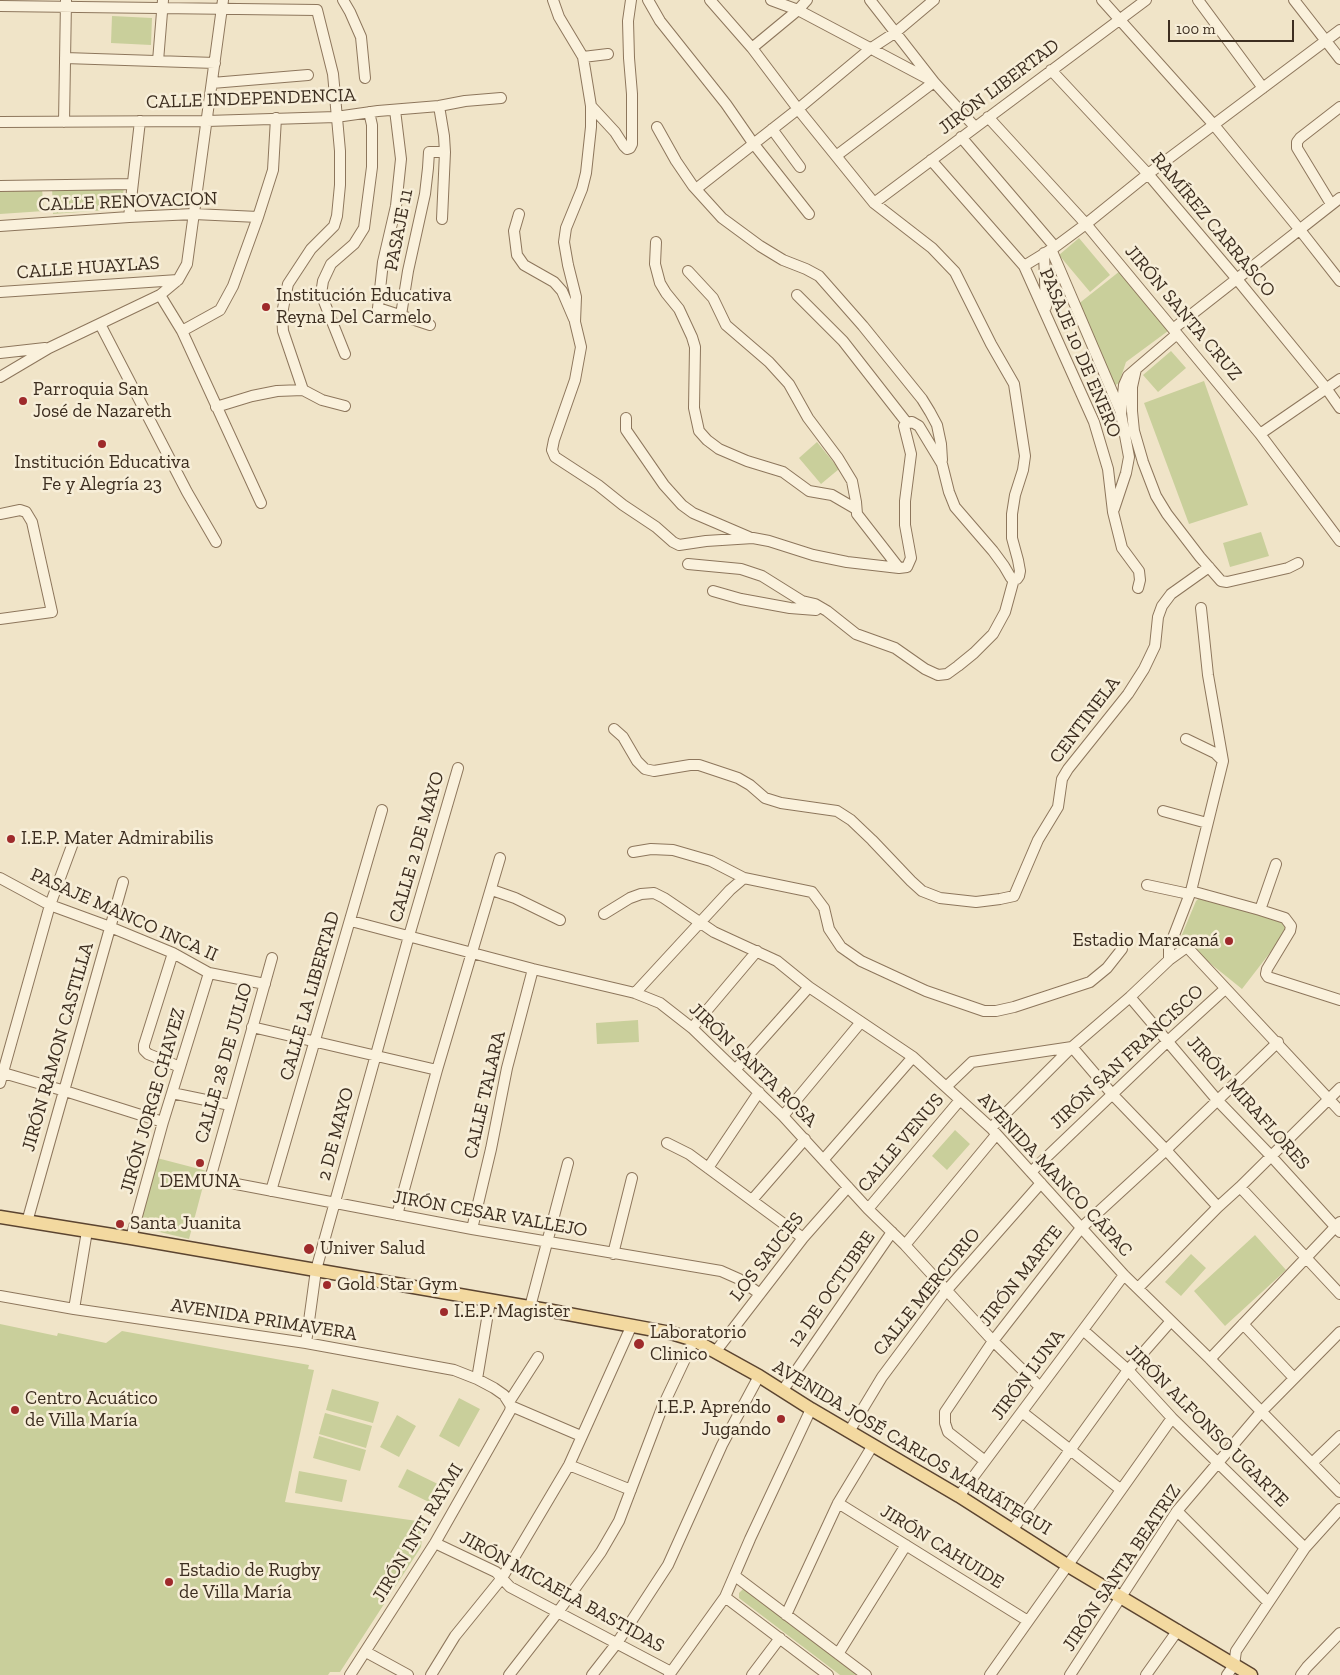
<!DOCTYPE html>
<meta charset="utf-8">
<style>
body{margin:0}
#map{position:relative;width:1340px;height:1675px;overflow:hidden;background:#f0e4c8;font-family:"Zilla Slab",serif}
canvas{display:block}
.scale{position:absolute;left:1168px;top:20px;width:126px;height:22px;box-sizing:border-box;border:2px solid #3d2e20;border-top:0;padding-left:6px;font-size:15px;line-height:18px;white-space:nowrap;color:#3d2e20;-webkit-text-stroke:4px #f7eed8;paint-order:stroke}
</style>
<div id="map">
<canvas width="1340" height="1675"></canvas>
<div class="scale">100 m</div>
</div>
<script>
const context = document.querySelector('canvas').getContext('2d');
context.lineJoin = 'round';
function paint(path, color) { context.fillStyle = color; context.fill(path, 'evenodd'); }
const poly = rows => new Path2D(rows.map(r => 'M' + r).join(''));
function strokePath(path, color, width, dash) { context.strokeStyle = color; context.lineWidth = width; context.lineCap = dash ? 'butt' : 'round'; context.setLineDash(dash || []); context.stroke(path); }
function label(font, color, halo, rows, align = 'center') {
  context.font = font + ' "Zilla Slab",serif'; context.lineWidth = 5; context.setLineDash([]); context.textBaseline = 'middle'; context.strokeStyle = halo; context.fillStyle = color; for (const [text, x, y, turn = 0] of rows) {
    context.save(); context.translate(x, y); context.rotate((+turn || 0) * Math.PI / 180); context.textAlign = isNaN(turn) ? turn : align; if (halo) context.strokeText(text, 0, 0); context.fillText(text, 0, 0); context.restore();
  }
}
paint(poly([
 [112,16,152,18,151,45,111,43],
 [52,187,124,187,121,209,53,214],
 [42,189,44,211,0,214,0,192],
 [1079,238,1110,275,1090,292,1059,255],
 [1120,271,1168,331,1126,362,1119,383,1114,386,1077,305],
 [1171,351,1186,368,1158,392,1143,375],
 [1204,381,1248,505,1189,524,1144,403],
 [817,442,839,469,821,484,799,458],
 [1261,532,1269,556,1230,567,1223,543],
 [1199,898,1289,924,1289,928,1242,989,1190,947,1176,949,1196,901],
 [638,1020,639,1042,597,1044,596,1023],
 [955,1130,970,1144,947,1170,932,1156],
 [157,1158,207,1171,189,1239,139,1227],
 [1255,1235,1286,1270,1225,1326,1194,1291],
 [1191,1254,1206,1268,1181,1296,1165,1282],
 [0,1324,57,1336,58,1333,106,1343,122,1331,309,1365,308,1369,314,1370,285,1502,424,1522,421,1547,340,1672,330,1672,328,1675,0,1675],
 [332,1389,379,1402,373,1423,326,1410],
 [459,1398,480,1409,459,1447,439,1436],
 [325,1413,372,1426,366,1448,319,1434],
 [397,1415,416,1426,399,1457,380,1447],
 [319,1436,366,1450,360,1471,313,1458],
 [407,1469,442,1486,433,1504,398,1487],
 [299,1471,347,1480,342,1502,295,1493],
 [745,1587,860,1675,840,1675,739,1598,739,1593]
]), '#c9cf9b');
const minor = poly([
 [343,0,350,12,361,37,365,78],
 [553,0,559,17,583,57,591,106,591,127,586,173,582,189,566,228,564,242,568,265,576,297,575,322,581,347,575,380,554,440,552,450,555,457,598,485,623,505,656,527,673,542,679,545,706,541,753,538,769,541,813,555,847,562,899,568,907,567,911,558,905,525,905,501,911,454,904,426,907,423,912,422,919,426,942,464,949,492,955,507,993,551,1004,566,1011,578,1017,579,1019,576,1020,571,1018,560,1012,538,1012,514,1015,495,1023,470,1025,456,1014,384,991,344,955,272,932,248,874,203,798,109,752,48,710,0],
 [648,0,660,21,726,104,753,143,809,214],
 [771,0,798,10,934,82,975,127],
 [1102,0,1214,125,1300,230,1340,281],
 [1198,0,1263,88],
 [1294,0,1340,59],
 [0,6,317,10,333,74,340,151,340,185,337,216,334,226,311,249,288,284,285,298,282,314,283,331,303,390],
 [752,48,798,10,807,0],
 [583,57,608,54],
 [65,58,215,63],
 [158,61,163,0],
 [1051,70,1148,174,1236,278,1326,388,1340,408],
 [212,83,308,75],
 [439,106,444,136,445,152,442,219],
 [591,106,615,132,624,146,627,149,630,148,632,144,632,94,629,58,628,21,631,0],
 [395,110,401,159,396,206,383,262,378,308,430,325],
 [988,117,1086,224,1260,434,1340,541],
 [0,122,207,121,336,117,378,111,439,106,465,101,501,98],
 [64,122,66,1],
 [657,127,676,161,693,186,722,218,760,246,783,260,806,269,819,276,863,326,922,399,930,412,937,425,941,444,942,460],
 [772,129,800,167],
 [961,137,1055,247],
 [836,156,934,82,870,0],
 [931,160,1024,266,1094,422,1108,469,1113,512,1122,548,1139,571,1140,580,1138,588],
 [0,186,132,184],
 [696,189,798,109,870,49,896,32,934,0],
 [874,203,1146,0],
 [1331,204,1297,148,1297,142,1300,138,1340,107],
 [519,214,514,231,517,255,524,265,554,282,562,291,574,319],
 [129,217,140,121],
 [0,226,129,217,194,214,258,217],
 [656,242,655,264,660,283,666,293,679,309,692,337,695,347,694,408,699,431,707,440,719,449,747,461,783,472,809,491,832,495,856,509],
 [1051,249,1120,410],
 [1044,253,1046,307],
 [1024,266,1055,247,1086,224,1148,174,1340,30],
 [688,271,713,298,726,325,769,362,789,384,808,418,838,458,852,481,856,502,857,514,899,568],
 [0,292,178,280],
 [160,295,182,331,261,503],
 [797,295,843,341,907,423],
 [401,315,408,271,425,194,428,168,429,152,445,152],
 [100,324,187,492,216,542],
 [1173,329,1340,198],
 [182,331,220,310,233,286,258,217,273,170,276,118],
 [0,353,45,348],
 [345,354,321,294,323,281,331,264,354,244,364,228,372,167,372,125,369,112],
 [1136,369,1132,387,1132,411,1134,431,1143,462,1156,496,1167,514,1200,557,1221,581,1227,582,1288,568,1298,563],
 [0,377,49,348,160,295,178,280,187,264,223,0],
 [216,407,252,396,277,391,303,390,322,400,345,406],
 [626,418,626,430,664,485,682,505,693,513,749,537],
 [1260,434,1340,379],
 [1114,509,1126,473,1129,457,1121,414,1124,385,1128,376,1136,369,1177,334],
 [0,514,20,510,26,512,32,522,52,612,0,619],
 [688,564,741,569,762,576,802,601,815,604,827,611,856,634,895,648,925,669,938,675,947,674,958,666,974,653,993,634,1005,612,1014,579],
 [713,591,741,599,790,608,816,610],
 [614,729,623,737,637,761,645,769,654,771,690,765,699,765,738,778,750,785,765,798,781,803,837,811,851,820,872,840,911,881,922,891,940,898,976,902,1000,899,1014,896,1038,840,1058,807,1062,779,1068,769,1128,694,1144,669,1155,646,1158,617,1162,606,1171,594,1209,567],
 [1186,739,1215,753,1223,761],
 [1163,811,1207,823],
 [633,852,651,849,673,850,711,861,744,878,812,892,824,908,829,929,841,947,861,961,926,991,984,1011,996,1011,1014,1007,1090,982,1107,968,1122,949],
 [0,878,50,905,110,927,173,953,209,973,265,984],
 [1147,885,1189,894],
 [492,890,515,898,560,920],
 [1191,891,1260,910,1285,918,1291,926,1290,931,1267,969,1266,974,1268,977,1340,1000],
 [1260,910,1276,864],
 [604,914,630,898,641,894,654,893,664,898,714,932,777,961,809,987,913,1057,991,1128,1124,1275,1210,1359,1340,1492],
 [351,921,533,969,635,993,660,1003,692,1028,783,1116,868,1209,905,1245,993,1341,1040,1387],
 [173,953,144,1045,144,1050,148,1054,180,1067],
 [272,958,210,1179,472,1229,721,1271,739,1279,760,1294],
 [1169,960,1169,948,1191,891,1223,761,1208,675,1201,608],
 [635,993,730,890,744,878],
 [1130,997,1218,1101,1271,1156,1340,1232],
 [252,1027,437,1070],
 [692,1028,757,951],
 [736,1069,809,987],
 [0,1072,65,1091,163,1122],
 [0,1083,50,905,73,843],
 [946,1087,972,1062,1072,1047,1113,1095,1166,1150,1218,1207],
 [172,1093,230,1105],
 [783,1116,861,1022],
 [991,1128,1072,1047,1130,997,1169,960,1187,947,1340,1111],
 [667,1143,689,1154,803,1238],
 [824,1159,913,1057],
 [708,1168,759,1092],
 [1031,1172,1168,1041,1225,989],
 [1240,1187,1340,1294],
 [271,1191,382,810],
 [752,1200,805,1139],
 [868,1209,960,1100],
 [397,1215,437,1070,500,858],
 [27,1222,123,882],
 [472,1229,491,1149,507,1068,533,969],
 [131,1238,163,1122,209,973],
 [905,1245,996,1135],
 [613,1254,632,1178],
 [1138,1288,1218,1207,1240,1187,1340,1088],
 [0,1296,74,1309,306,1343,454,1370,477,1379,494,1388,504,1395,511,1406],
 [530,1307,568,1163],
 [74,1309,87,1231],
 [1243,1324,1294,1378],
 [1083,1330,1128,1370,1172,1418,1305,1548],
 [306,1343,316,1270,409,936,458,768],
 [716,1351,803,1238,848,1187],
 [1210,1359,1340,1222],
 [477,1379,490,1301],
 [783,1390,892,1232],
 [509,1402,538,1357],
 [511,1406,581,1436],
 [1022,1412,1120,1489],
 [850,1430,882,1377,946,1291,1041,1183],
 [985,1461,948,1432,945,1423,945,1412,993,1341,1081,1228,1166,1150,1278,1042],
 [1312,1463,1340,1436],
 [569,1465,631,1490],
 [959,1496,1124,1275],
 [838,1503,1028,1621],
 [1177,1511,1268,1602],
 [1013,1529,1128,1370,1171,1321],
 [435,1543,496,1572,510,1587,671,1672],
 [735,1576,866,1675],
 [725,1597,828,1675],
 [786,1615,838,1503,873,1445],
 [366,1652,408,1675],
 [838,1654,906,1545],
 [350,1675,435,1543,510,1411,511,1406],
 [431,1675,455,1636,502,1578,569,1465,631,1327],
 [509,1675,558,1612,601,1552,619,1521,662,1408,694,1340],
 [592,1675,617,1643,668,1565,722,1445,759,1376],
 [669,1675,725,1597,750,1539,811,1409],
 [752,1675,780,1638],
 [990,1675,1172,1418],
 [1070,1675,1177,1511,1261,1412,1340,1332],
 [1146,1675,1178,1630],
 [1227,1675,1234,1665,1236,1651,1305,1548,1340,1509],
 [1301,1675,1307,1667,1340,1633]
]);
const major = poly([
 [0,1217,131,1238,552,1311,671,1333,694,1340,759,1376,811,1409,959,1496,1067,1565,1251,1675]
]);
strokePath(minor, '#8d765c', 12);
strokePath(major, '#5b4430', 15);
strokePath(minor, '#faf1dc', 10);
strokePath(major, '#f3d9a0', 12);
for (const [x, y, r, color] of [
 [266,307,5,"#9e2a2b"],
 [23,401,5,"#9e2a2b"],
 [102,444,5,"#9e2a2b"],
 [11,839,5,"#9e2a2b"],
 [1229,941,5,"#9e2a2b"],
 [200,1163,5,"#9e2a2b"],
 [120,1224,5,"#9e2a2b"],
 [309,1249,6,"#9e2a2b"],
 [327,1285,5,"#9e2a2b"],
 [444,1312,5,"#9e2a2b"],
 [639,1344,6,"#9e2a2b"],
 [15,1410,5,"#9e2a2b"],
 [781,1419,5,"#9e2a2b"],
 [169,1582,5,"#9e2a2b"]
]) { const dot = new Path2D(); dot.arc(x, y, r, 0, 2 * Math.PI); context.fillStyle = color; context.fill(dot); strokePath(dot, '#f7eed8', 2); }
label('19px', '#3d2e20', '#f7eed8', [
 ["JIRÓN LIBERTAD",999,87,-37],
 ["CALLE INDEPENDENCIA",251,99,-2],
 ["CALLE RENOVACION",128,202,-2],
 ["RAMÍREZ CARRASCO",1213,225,50],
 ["PASAJE 11",399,230,-79],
 ["CALLE HUAYLAS",88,268,-4],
 ["JIRÓN SANTA CRUZ",1183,313,50],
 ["PASAJE 10 DE ENERO",1080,353,67],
 ["CENTINELA",1085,720,-53],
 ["CALLE 2 DE MAYO",417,847,-74],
 ["PASAJE MANCO INCA II",124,915,24],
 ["CALLE LA LIBERTAD",310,996,-74],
 ["JIRÓN RAMON CASTILLA",58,1047,-74],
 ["JIRÓN SAN FRANCISCO",1127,1057,-43],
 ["CALLE 28 DE JULIO",224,1063,-74],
 ["JIRÓN SANTA ROSA",753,1065,44],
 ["CALLE TALARA",485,1095,-77],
 ["JIRÓN JORGE CHAVEZ",153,1101,-74],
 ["JIRÓN MIRAFLORES",1248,1103,48],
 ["2 DE MAYO",336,1134,-75],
 ["CALLE VENUS",901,1143,-50],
 ["AVENIDA MANCO CÁPAC",1055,1175,47],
 ["JIRÓN CESAR VALLEJO",490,1214,10],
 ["LOS SAUCES",767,1257,-52],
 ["JIRÓN MARTE",1021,1276,-52],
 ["12 DE OCTUBRE",832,1289,-55],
 ["CALLE MERCURIO",927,1292,-51],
 ["AVENIDA PRIMAVERA",264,1320,9],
 ["JIRÓN LUNA",1028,1375,-53],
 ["JIRÓN ALFONSO UGARTE",1207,1426,45],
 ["AVENIDA JOSÉ CARLOS MARIÁTEGUI",912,1448,31],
 ["JIRÓN INTI RAYMI",418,1533,-59],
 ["JIRÓN CAHUIDE",942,1547,32],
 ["JIRÓN SANTA BEATRIZ",1122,1568,-56],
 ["JIRÓN MICAELA BASTIDAS",562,1592,29]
]);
label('19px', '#3d2e20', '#f7eed8', [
 ["Institución Educativa",276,296],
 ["Reyna Del Carmelo",276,318],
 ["Parroquia San",33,390],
 ["José de Nazareth",33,412],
 ["Institución Educativa",102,463,"center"],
 ["Fe y Alegría 23",102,485,"center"],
 ["I.E.P. Mater Admirabilis",21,839],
 ["Estadio Maracaná",1219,941,"right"],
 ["DEMUNA",200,1182,"center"],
 ["Santa Juanita",130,1224],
 ["Univer Salud",320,1249],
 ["Gold Star Gym",337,1285],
 ["I.E.P. Magister",454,1312],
 ["Laboratorio",650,1333],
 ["Clinico",650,1355],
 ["Centro Acuático",25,1399],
 ["de Villa María",25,1421],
 ["I.E.P. Aprendo",771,1408,"right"],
 ["Jugando",771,1430,"right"],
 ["Estadio de Rugby",179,1571],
 ["de Villa María",179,1593]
], 'left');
</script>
